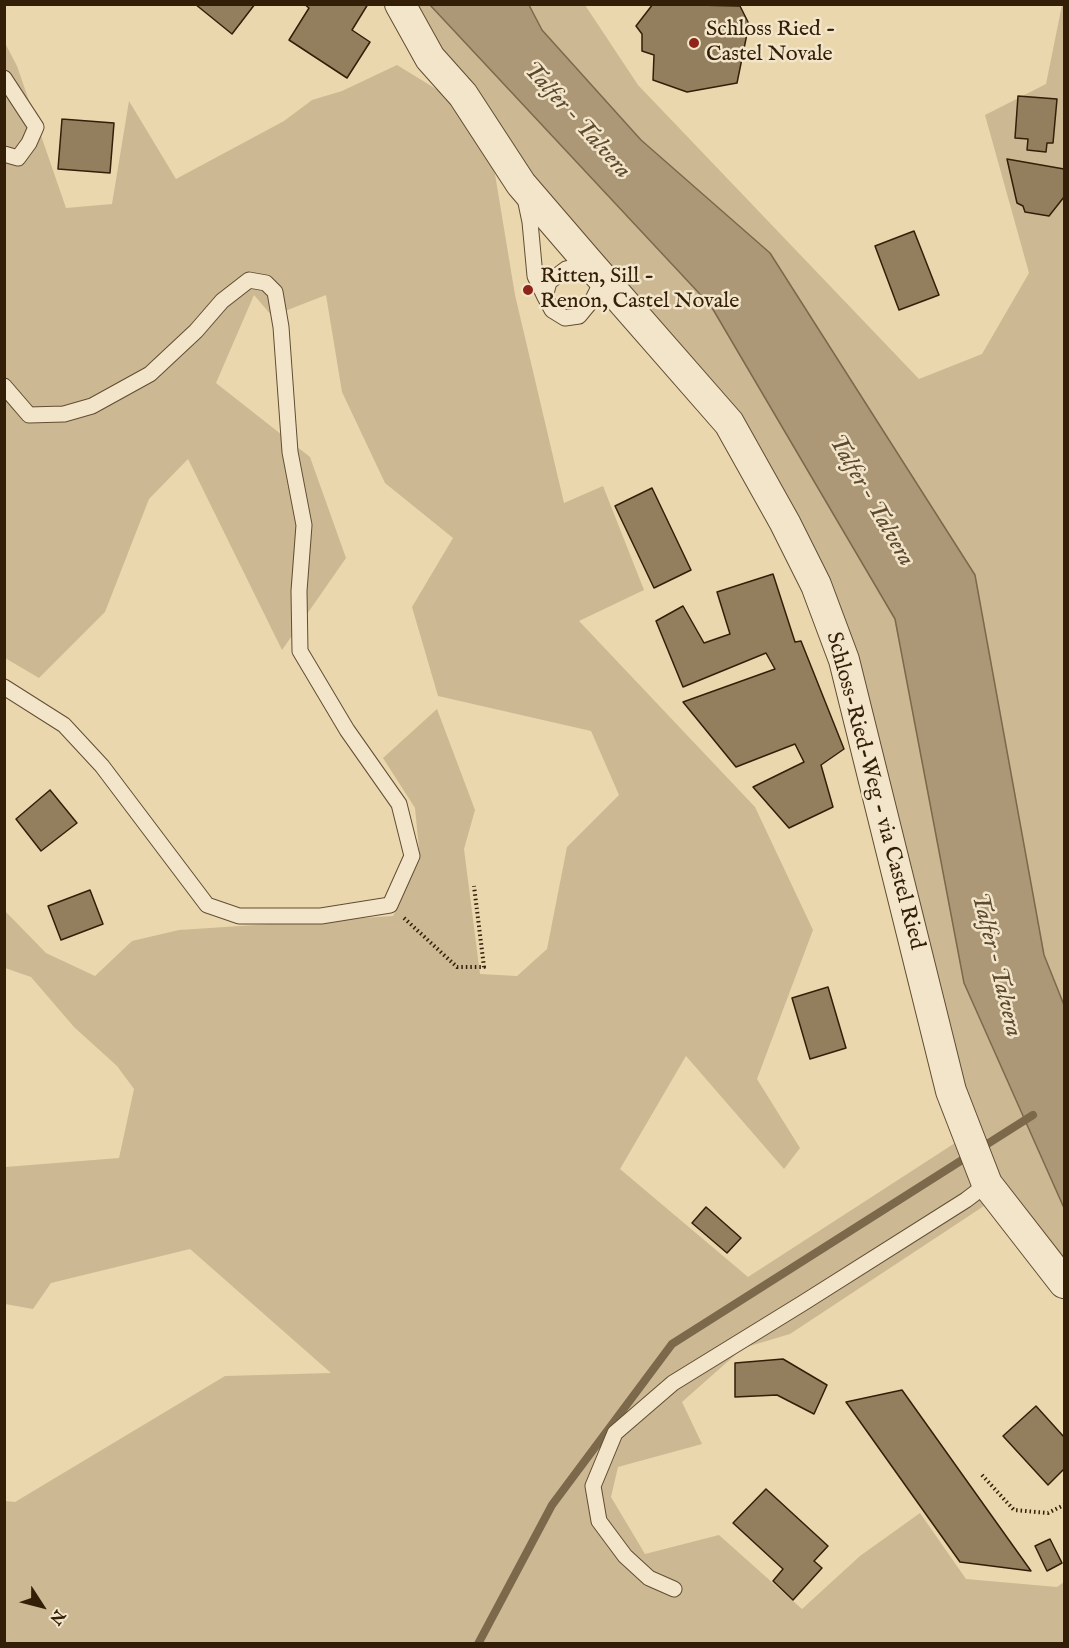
<!DOCTYPE html>
<style>
body{margin:0}
#map{position:relative;width:1069px;height:1648px;overflow:hidden;background:#ebd7ae;font-family:"IM FELL English",serif}
canvas{display:block}
.frame{position:absolute;inset:0;border:6px solid #331f08;pointer-events:none}
.north{position:absolute;left:12px;top:1576px;width:60px;height:60px;-webkit-text-stroke:4px #f2e5ca;paint-order:stroke;rotate:126deg;font-size:16px;font-weight:700;line-height:24px;text-align:center;color:#331f08}
.north::after{content:'';display:block;margin:auto;width:21px;height:27px;background:#331f08;clip-path:polygon(50% 0,100% 100%,50% 72%,0 100%)}
</style>
<div id="map">
<canvas width="1069" height="1648"></canvas>
<div class="frame"></div>
<div class="north">N</div>
</div>
<script>
const context = document.querySelector('canvas').getContext('2d');
context.lineJoin = 'round';
function paint(path, color) { context.fillStyle = color; context.fill(path, 'evenodd'); }
const poly = rows => new Path2D(rows.map(r => 'M' + r).join(''));
function strokePath(path, color, width, dash) { context.strokeStyle = color; context.lineWidth = width; context.lineCap = dash ? 'butt' : 'round'; context.setLineDash(dash || []); context.stroke(path); }
function label(font, color, halo, rows, align = 'center') {
  context.font = font + ' "IM FELL English",serif'; context.lineWidth = 5; context.setLineDash([]); context.textBaseline = 'middle'; context.strokeStyle = halo; context.fillStyle = color; for (const [text, x, y, turn = 0] of rows) {
    context.save(); context.translate(x, y); context.rotate((+turn || 0) * Math.PI / 180); context.textAlign = isNaN(turn) ? turn : align; if (halo) context.strokeText(text, 0, 0); context.fillText(text, 0, 0); context.restore();
  }
}
paint(poly([
 [415,5,430,5,711,306,895,619,964,983,1064,1208,1064,1264,1019,1209,983,1146,953,1050,887,789,735,417,657,318,562,220,435,45],
 [529,5,585,5,638,85,919,379,982,354,1029,273,985,115,1046,84,1062,5,1064,5,1064,1005,770,253,641,140,542,30],
 [4,41,17,66,66,208,112,204,129,101,176,179,284,121,312,100,342,91,397,65,459,103,493,162,515,295,564,503,603,486,644,590,579,621,755,807,813,930,757,1079,800,1148,784,1169,686,1056,620,1169,748,1277,955,1143,987,1204,790,1334,743,1348,682,1402,702,1444,618,1467,611,1497,645,1554,719,1535,802,1609,860,1556,920,1513,966,1579,1057,1587,1064,1582,1064,1643,5,1643,5,1501,15,1502,225,1376,331,1373,190,1249,51,1283,33,1309,5,1304,5,1167,119,1158,134,1089,117,1066,74,1027,31,977,5,968,5,911,46,953,95,976,132,941,179,930,393,916,420,859,415,808,383,758,437,709,475,810,464,849,480,974,517,976,547,949,567,847,619,795,591,731,438,696,412,607,453,538,385,483,342,392,326,295,272,316,254,295,216,383,310,457,346,558,282,650,188,459,149,499,105,612,39,678,5,658]
]), '#ccb892');
const water = poly([
 [430,5,529,5,542,30,641,140,770,253,975,575,1044,955,1064,1005,1064,1208,964,983,895,619,711,306,430,5]
]);
paint(water, '#ac9876');
strokePath(water, '#7c684a', 1.5);
strokePath(poly([
 [478,1644,552,1505,672,1344,1033,1115]
]), '#7c684a', 8);
const building = poly([
 [195,4,255,4,232,34,195,4],
 [304,4,368,4,352,30,370,42,347,78,289,40,309,8,304,4],
 [653,4,740,6,749,24,737,83,687,92,653,80,654,55,642,51,642,34,636,26,653,4],
 [1018,96,1057,99,1053,143,1047,143,1046,152,1027,150,1028,139,1015,138,1018,96],
 [62,119,114,123,110,173,58,169,62,119],
 [1007,159,1064,169,1064,197,1049,216,1025,212,1023,206,1017,203,1007,159],
 [914,231,939,295,899,310,875,246,914,231],
 [652,488,691,570,654,588,615,506,652,488],
 [773,574,795,642,801,641,844,749,821,765,833,807,789,828,753,787,804,762,795,744,736,767,683,702,775,669,766,653,683,687,656,621,683,606,704,643,730,634,717,592,773,574],
 [50,790,77,823,41,851,16,819,50,790],
 [90,890,103,924,61,940,48,906,90,890],
 [828,987,846,1048,810,1059,792,998,828,987],
 [706,1207,741,1238,727,1253,692,1223,706,1207],
 [783,1359,827,1385,814,1414,777,1395,735,1397,735,1363,783,1359],
 [902,1390,1031,1571,960,1562,846,1402,902,1390],
 [1036,1406,1064,1437,1064,1469,1048,1485,1003,1436,1036,1406],
 [766,1489,828,1546,814,1561,822,1568,793,1600,773,1581,783,1569,733,1523,766,1489],
 [1050,1539,1062,1563,1047,1571,1035,1546,1050,1539]
]);
paint(building, '#937f5e');
strokePath(building, '#331f08', 1.5);
const service = poly([
 [4,78,36,127,29,143,18,158,4,154],
 [525,198,530,222,535,276,545,297],
 [589,263,566,269,549,282,545,297,552,310,565,318,579,316,593,299,603,279],
 [4,386,29,415,64,414,92,406,150,374,196,331,222,301,249,280,266,283,275,292,281,327,290,452,304,525,299,591,300,651,347,730,399,804,412,856,390,905,321,916,239,916,207,905,102,766,64,725,4,687],
 [674,1589,649,1578,625,1556,599,1521,593,1486,615,1433,673,1383,803,1303,966,1200,987,1184]
]);
const minor = poly([
 [400,4,430,58,463,95,521,184,589,263,729,423,785,523,816,585,844,660,951,1091,987,1184,1064,1283]
]);
strokePath(service, '#614d32', 17);
strokePath(minor, '#614d32', 32);
strokePath(poly([
 [404,918,457,967,484,967,474,886],
 [982,1475,1014,1510,1048,1513,1064,1505]
]), '#331f08', 4, [1.5, 3]);
strokePath(service, '#f2e5ca', 15);
strokePath(minor, '#f2e5ca', 30);
for (const [x, y, r, color] of [
 [694,43,6,"#8f2418"],
 [528,290,6,"#8f2418"]
]) { const dot = new Path2D(); dot.arc(x, y, r, 0, 2 * Math.PI); context.fillStyle = color; context.fill(dot); strokePath(dot, '#f2e5ca', 2); }
label('22px', '#331f08', '#f2e5ca', [
 ["Schloss Ried -",706,30],
 ["Castel Novale",706,55],
 ["Ritten, Sill -",540,277],
 ["Renon, Castel Novale",540,302]
], 'left');
label('22px', '#331f08', '#f2e5ca', [
 ["Schloss-Ried-Weg - via Castel Ried",874,791,75]
]);
label('italic 24px', '#5d492e', '#f2e5ca', [
 ["Talfer - Talvera",576,121,48],
 ["Talfer - Talvera",870,501,60],
 ["Talfer - Talvera",995,965,76]
]);
</script>
